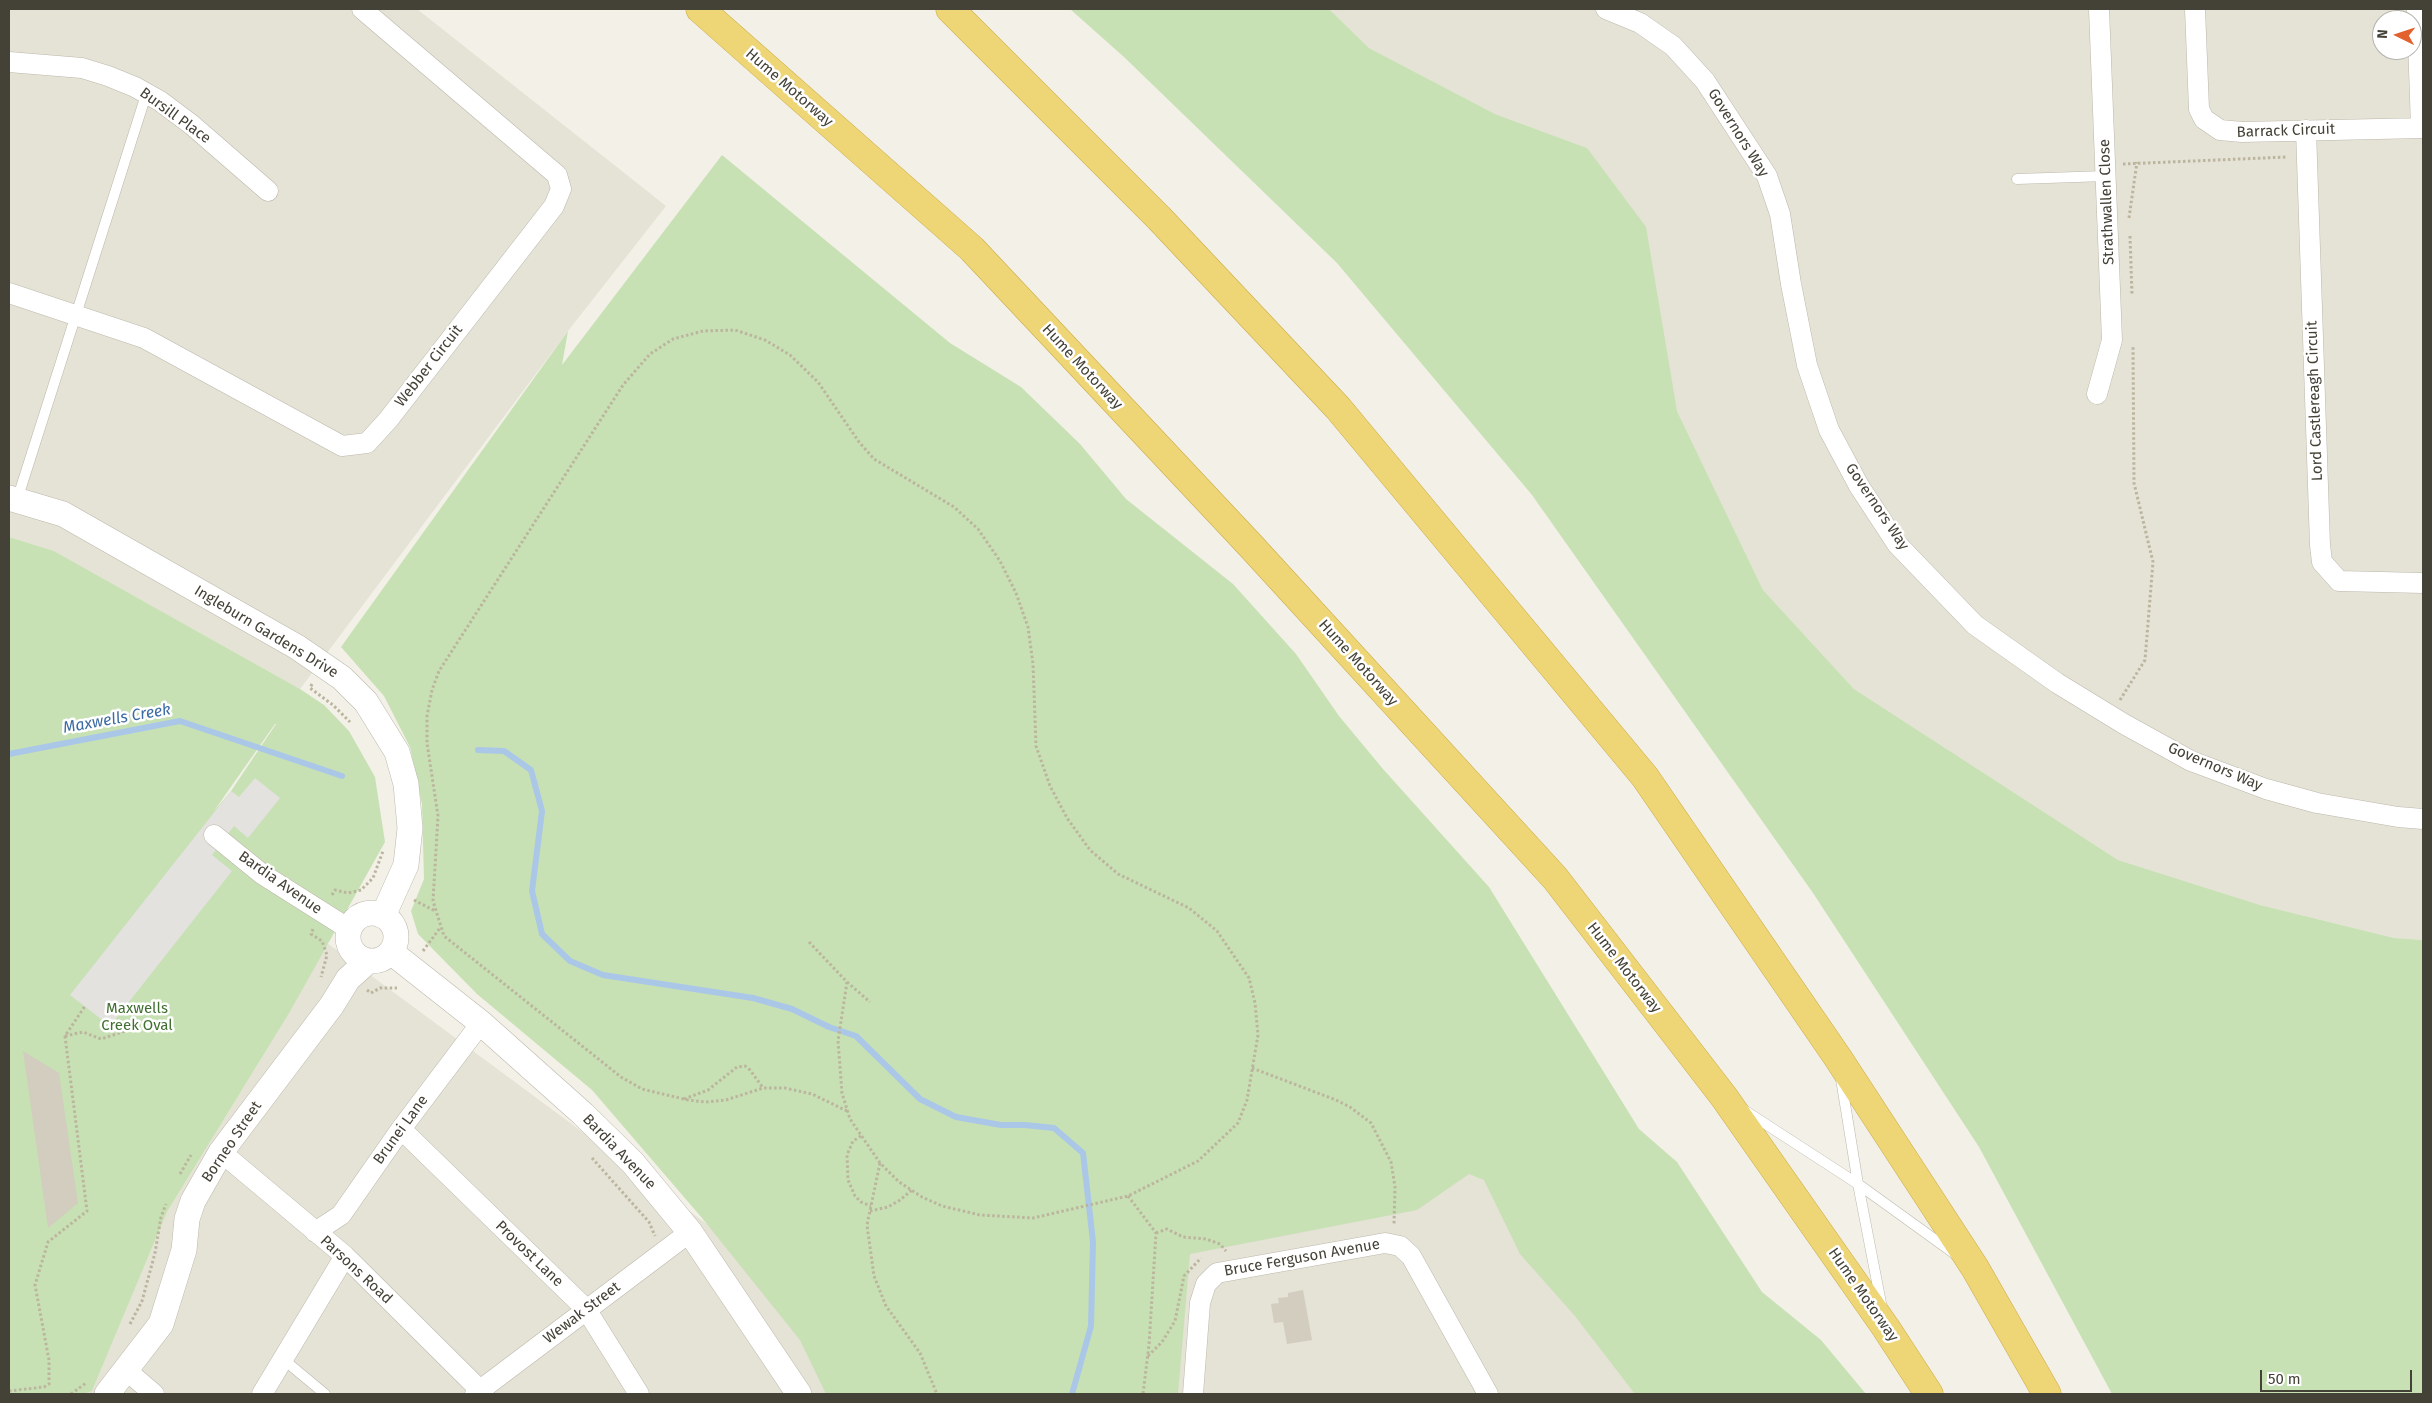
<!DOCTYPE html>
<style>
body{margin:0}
#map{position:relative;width:2432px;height:1403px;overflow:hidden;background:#f2f0e7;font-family:"Fira Sans",sans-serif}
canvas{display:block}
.frame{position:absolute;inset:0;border:10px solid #444137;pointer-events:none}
.north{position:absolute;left:2372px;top:10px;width:50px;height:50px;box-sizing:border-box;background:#fff;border:1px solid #b4b3af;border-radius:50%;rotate:274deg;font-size:14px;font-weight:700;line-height:20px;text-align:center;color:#444137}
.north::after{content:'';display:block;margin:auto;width:18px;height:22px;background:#e2612e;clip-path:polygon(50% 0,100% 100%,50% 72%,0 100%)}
.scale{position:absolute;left:2260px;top:1370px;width:152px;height:22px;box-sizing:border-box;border:2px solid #444137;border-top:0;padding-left:6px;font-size:15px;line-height:18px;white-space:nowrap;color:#444137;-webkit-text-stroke:4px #fff;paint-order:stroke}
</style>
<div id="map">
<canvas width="2432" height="1403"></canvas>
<div class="frame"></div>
<div class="north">N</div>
<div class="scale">50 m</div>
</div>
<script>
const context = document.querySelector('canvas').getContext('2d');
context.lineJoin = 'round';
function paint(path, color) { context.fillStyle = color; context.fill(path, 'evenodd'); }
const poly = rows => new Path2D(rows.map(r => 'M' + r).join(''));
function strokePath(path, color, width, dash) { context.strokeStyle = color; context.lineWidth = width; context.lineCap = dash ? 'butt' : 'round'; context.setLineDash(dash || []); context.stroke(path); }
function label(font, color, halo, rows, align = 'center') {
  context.font = font + ' "Fira Sans",sans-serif'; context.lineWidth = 5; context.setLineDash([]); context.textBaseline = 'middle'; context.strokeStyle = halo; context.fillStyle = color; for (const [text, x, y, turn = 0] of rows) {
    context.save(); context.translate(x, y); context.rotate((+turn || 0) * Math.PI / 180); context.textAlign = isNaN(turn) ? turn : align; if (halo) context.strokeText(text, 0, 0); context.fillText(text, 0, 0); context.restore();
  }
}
paint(poly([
 [9,9,417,9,666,206,568,331,300,689,54,551,9,537],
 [1329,9,2423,9,2423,940,2394,938,2260,905,2118,860,1854,689,1763,590,1677,411,1665,351,1587,148,1495,114,1369,48],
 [2382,20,2412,20,2412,50,2382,50],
 [327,943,865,1341,1573,1102,1784,1394,83,1394,92,1391,167,1212,288,1015]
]), '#e5e2d6');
paint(poly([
 [1070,9,1329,9,1369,48,1495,114,1587,148,1646,227,1677,411,1763,590,1854,689,2118,860,2260,905,2394,938,2423,940,2423,1394,2112,1394,1979,1147,1813,893,1532,495,1337,263,1124,57],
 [722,155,950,343,1021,387,1080,444,1126,499,1233,584,1296,654,1339,716,1383,769,1489,887,1639,1129,1677,1162,1762,1292,1821,1340,1866,1394,1635,1394,1575,1316,1520,1254,1484,1180,1469,1174,1417,1210,1190,1254,1178,1394,826,1394,800,1340,702,1218,592,1090,477,994,418,934,411,911,424,879,422,804,410,747,384,696,341,647,568,331,562,365],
 [9,537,54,551,300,689,324,705,349,731,375,777,385,842,288,1015,167,1212,92,1391,83,1394,9,1394],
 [276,724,231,791,214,811,275,724]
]), '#c7e1b4');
paint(poly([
 [255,778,280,798,248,838,234,826,212,855,232,871,110,1026,70,995,231,791,239,797]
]), '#e3e2df');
strokePath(poly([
 [478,750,504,751,531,770,542,811,532,891,542,934,570,961,603,975,753,998,792,1009,829,1027,856,1036,920,1099,956,1117,1001,1125,1025,1125,1054,1128,1083,1153,1093,1242,1091,1326,1072,1394],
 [9,754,180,721,342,776]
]), '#aac7e8', 6);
paint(poly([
 [23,1051,59,1073,78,1203,48,1228],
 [1303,1290,1312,1340,1287,1344,1283,1322,1274,1323,1271,1304,1279,1303,1278,1298,1288,1297,1288,1293]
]), '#d2cdbe');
const service = poly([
 [2017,179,2106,176],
 [17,500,146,95],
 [1841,1079,1858,1184,1882,1308],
 [1744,1110,1858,1184,1955,1254],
 [283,1359,325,1394]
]);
const minor = poly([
 [1606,9,1640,23,1673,46,1705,81,1767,176,1780,214,1791,284,1807,365,1829,430,1859,486,1897,544,1975,625,2057,683,2124,724,2191,761,2266,789,2317,803,2398,817,2423,819],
 [2195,9,2199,109,2204,119,2220,130,2242,132,2423,128],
 [2417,9,2421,128],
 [9,62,82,68,108,76,135,87,160,101,192,125,268,191],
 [2306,130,2320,545,2322,562,2339,581,2423,583],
 [9,293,144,338,342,446,367,443,388,420,554,206,561,189,557,175,362,9],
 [2097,394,2112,340,2099,9],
 [214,835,262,874,349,929],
 [401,1129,586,1309,639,1394],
 [221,1152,345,1256,484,1394],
 [315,1232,341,1215,401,1129,481,1023],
 [126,1370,154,1394],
 [262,1394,345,1256],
 [475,1394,690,1232],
 [1193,1394,1200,1303,1206,1284,1217,1273,1385,1243,1400,1246,1411,1256,1488,1394]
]);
const tertiary = poly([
 [9,498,63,514,297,647,342,678,366,702,397,752,406,784,410,828,406,865,383,916],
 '348 937a24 24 0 1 1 48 0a24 24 0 1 1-48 0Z',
 [391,952,481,1023,583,1114,633,1163,690,1232,799,1394],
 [107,1394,161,1324,184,1250,187,1219,193,1201,221,1152,332,1005,348,979,368,961]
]);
const motorway = poly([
 [700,9,972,249,1250,545,1555,878,1724,1097,1886,1328,1929,1394],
 [950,9,1159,218,1338,408,1645,777,1838,1058,1975,1268,2047,1394]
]);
strokePath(service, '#bcb8ab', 11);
strokePath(minor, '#bcb8ab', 21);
strokePath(tertiary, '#bcb8ab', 26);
strokePath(motorway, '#cbac47', 29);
strokePath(poly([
 [2123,164,2287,157],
 [2129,218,2137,162],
 [2130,236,2132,295],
 [312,684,310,688,333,705,350,722],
 [2120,700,2145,660,2153,562,2134,483,2133,346],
 [332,895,335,890,348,893,361,890,373,878,383,851],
 [414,900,435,911],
 [313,929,311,934,322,941,327,955,321,977],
 [809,942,847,982,838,1041,842,1093,850,1119,880,1163,899,1182,922,1197,942,1206,980,1215,1033,1218,1128,1196,1198,1161,1238,1123,1247,1100,1258,1035,1255,1003,1249,978,1217,931,1189,908,1118,874,1090,850,1067,818,1050,786,1036,746,1033,664,1028,627,1016,593,1000,561,978,529,954,507,874,459,859,442,818,382,790,355,765,340,735,330,703,331,673,339,650,354,623,385,439,671,432,690,427,716,427,743,438,816,433,901,444,936,621,1077,642,1089,688,1100,706,1102,726,1100,763,1088,785,1088,812,1094,847,1111],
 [423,951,440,928],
 [847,982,870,1002],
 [367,990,371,993,380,988,397,988],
 [65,1036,83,1032,101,1039,138,1027],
 [1252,1068,1336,1100,1350,1107,1371,1123,1391,1162,1395,1187,1394,1225],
 [684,1099,708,1090,737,1067,745,1066,750,1070,763,1088],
 [861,1136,853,1141,847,1155,848,1180,855,1196,861,1202,871,1206],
 [592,1158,649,1222,655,1236],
 [880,1163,867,1225,874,1276,886,1306,920,1353,937,1394],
 [180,1174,191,1155],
 [1128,1196,1156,1233,1149,1345,1143,1394],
 [870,1211,888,1207,900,1200,912,1190],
 [1156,1233,1167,1229,1183,1237,1206,1239,1220,1244,1226,1251],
 [130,1324,142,1301,155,1253,161,1217,166,1204],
 [1148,1356,1162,1342,1175,1321,1184,1276,1201,1258],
 [9,1391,44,1387,49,1384,49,1360,35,1285,48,1242,87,1211,65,1036,85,1006],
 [71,1394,86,1383]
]), '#bcb59e', 3, [2.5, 2.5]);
strokePath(service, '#fff', 10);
strokePath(minor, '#fff', 20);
strokePath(tertiary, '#fff', 25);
strokePath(motorway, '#eed576', 28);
label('15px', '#444137', '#fff', [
 ["Hume Motorway",789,88,41],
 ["Bursill Place",175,116,36],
 ["Barrack Circuit",2286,131,-2],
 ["Governors Way",1738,133,58],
 ["Strathwallen Close",2107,202,-92],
 ["Webber Circuit",429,366,-52],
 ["Hume Motorway",1082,367,47],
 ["Lord Castlereagh Circuit",2315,401,-92],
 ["Governors Way",1877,507,56],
 ["Ingleburn Gardens Drive",266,632,31],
 ["Hume Motorway",1358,663,48],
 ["Governors Way",2215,767,23],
 ["Bardia Avenue",280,883,35],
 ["Hume Motorway",1624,968,52],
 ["Brunei Lane",401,1130,-54],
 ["Borneo Street",232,1142,-56],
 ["Bardia Avenue",619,1152,46],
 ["Provost Lane",529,1254,44],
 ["Bruce Ferguson Avenue",1302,1258,-10],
 ["Parsons Road",356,1270,43],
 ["Hume Motorway",1863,1295,55],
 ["Wewak Street",582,1313,-37]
]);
label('15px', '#406f31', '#fff', [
 ["Maxwells",137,1009],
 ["Creek Oval",137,1026]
]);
label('italic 16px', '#3c6ba4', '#fff', [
 ["Maxwells Creek",117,719,-10]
]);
</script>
